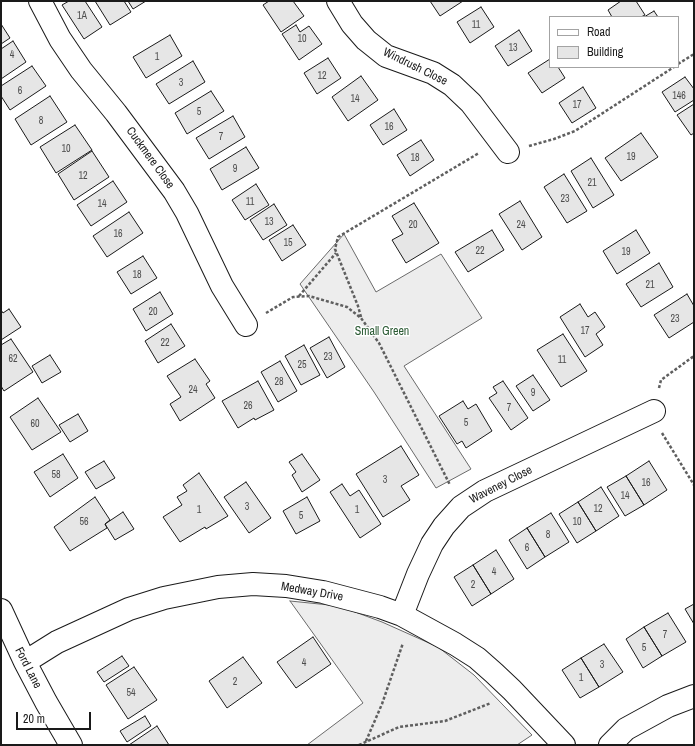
<!DOCTYPE html>
<style>
body{margin:0}
#map{position:relative;width:695px;height:746px;overflow:hidden;background:#fff;font-family:"Archivo Narrow",sans-serif}
canvas{display:block}
.frame{position:absolute;inset:0;border:2px solid #1a1a1a;pointer-events:none}
.legend{position:absolute;left:549px;top:16px;width:130px;height:52px;box-sizing:border-box;background:#fff;border:1px solid #a3a3a3;margin:0;padding:5px 7px;list-style:none;font-size:12px;color:#1a1a1a}
.legend li{display:flex;align-items:center;gap:8px;height:20px}
.legend b{width:20px;border:1px solid #a3a3a3}
.scale{position:absolute;left:16px;top:712px;width:75px;height:18px;box-sizing:border-box;border:2px solid #1a1a1a;border-top:0;padding-left:5px;font-size:12px;line-height:14px;white-space:nowrap;color:#1a1a1a;-webkit-text-stroke:3px #fff;paint-order:stroke}
</style>
<div id="map">
<canvas width="695" height="746"></canvas>
<div class="frame"></div>
<ul class="legend">
<li><b style="height:5px;background:#fff"></b>Road</li>
<li><b style="height:11px;background:#e6e6e6"></b>Building</li>
</ul>
<div class="scale">20 m</div>
</div>
<script>
const context = document.querySelector('canvas').getContext('2d');
context.lineJoin = 'round';
function paint(path, color) { context.fillStyle = color; context.fill(path, 'evenodd'); }
const poly = rows => new Path2D(rows.map(r => 'M' + r).join(''));
function strokePath(path, color, width, dash) { context.strokeStyle = color; context.lineWidth = width; context.lineCap = dash ? 'butt' : 'round'; context.setLineDash(dash || []); context.stroke(path); }
function label(font, color, halo, rows, align = 'center') {
  context.font = font + ' "Archivo Narrow",sans-serif'; context.lineWidth = 3; context.setLineDash([]); context.textBaseline = 'middle'; context.strokeStyle = halo; context.fillStyle = color; for (const [text, x, y, turn = 0] of rows) {
    context.save(); context.translate(x, y); context.rotate((+turn || 0) * Math.PI / 180); context.textAlign = isNaN(turn) ? turn : align; if (halo) context.strokeText(text, 0, 0); context.fillText(text, 0, 0); context.restore();
  }
}
const built = poly([
 [344,234,376,292,441,254,482,318,404,366,471,469,436,488,374,392,300,284,344,234],
 [290,601,339,606,382,622,438,647,474,675,532,735,517,745,307,745,363,703,290,601]
]);
paint(built, '#ededed');
strokePath(built, '#6a6a6a', 1);
const building = poly([
 [69,1,85,1,102,27,84,39,62,5,69,1],
 [95,1,124,1,131,12,110,25,95,1],
 [128,1,146,1,133,9,128,1],
 [269,1,293,1,304,16,281,32,263,5,269,1],
 [430,1,463,1,440,16,430,1],
 [621,1,636,1,645,15,641,17,612,17,608,10,621,1],
 [481,7,494,27,470,43,457,22,481,7],
 [654,11,658,17,644,17,654,11],
 [1,24,10,38,1,44,1,24],
 [296,25,300,32,309,26,322,44,299,60,282,34,296,25],
 [519,30,532,51,508,66,495,46,519,30],
 [170,35,182,56,146,78,133,57,170,35],
 [13,41,26,62,1,79,1,49,13,41],
 [328,58,341,78,317,94,304,73,328,58],
 [550,59,550,67,558,67,565,78,542,93,528,73,550,59],
 [193,61,205,82,169,104,156,84,193,61],
 [32,66,46,86,10,110,1,96,1,86,32,66],
 [361,76,378,100,348,121,332,97,361,76],
 [685,77,694,89,694,100,675,112,662,92,685,77],
 [583,87,596,108,572,123,559,103,583,87],
 [211,91,224,111,187,134,175,113,211,91],
 [50,96,67,122,31,145,15,119,50,96],
 [694,104,694,133,691,135,677,115,694,104],
 [394,109,407,130,383,145,370,125,394,109],
 [233,116,245,137,209,159,196,138,233,116],
 [75,125,92,150,56,173,40,147,75,125],
 [641,133,658,157,621,181,605,158,641,133],
 [421,140,434,160,410,176,397,155,421,140],
 [246,147,259,168,222,190,210,169,246,147],
 [92,151,109,177,74,200,58,174,92,151],
 [591,158,614,195,593,208,571,171,591,158],
 [564,174,587,211,567,223,544,187,564,174],
 [113,181,127,202,91,226,77,205,113,181],
 [256,184,269,205,245,220,232,200,256,184],
 [520,201,542,237,522,250,499,214,520,201],
 [414,203,439,243,406,263,392,240,403,234,392,216,414,203],
 [274,204,287,225,263,240,250,220,274,204],
 [129,212,143,233,107,257,93,236,129,212],
 [293,225,306,245,282,261,269,240,293,225],
 [492,230,504,250,468,272,455,252,492,230],
 [636,230,650,253,617,274,603,251,636,230],
 [143,256,157,278,131,294,117,272,143,256],
 [659,263,673,287,641,307,626,284,659,263],
 [160,292,173,314,146,331,133,309,160,292],
 [687,294,694,306,694,322,669,338,654,315,687,294],
 [580,304,588,317,595,312,605,327,596,334,603,345,585,357,560,317,580,304],
 [9,309,21,327,1,340,1,310,3,313,9,309],
 [171,324,185,346,158,363,145,341,171,324],
 [563,334,587,371,561,387,537,350,563,334],
 [329,337,345,367,327,378,310,348,329,337],
 [11,339,33,372,4,391,1,386,1,345,11,339],
 [304,345,320,375,301,385,285,356,304,345],
 [50,355,61,372,42,383,32,366,50,355],
 [195,359,210,381,206,384,215,398,180,421,170,404,181,397,167,376,195,359],
 [280,361,297,391,278,402,261,372,280,361],
 [533,375,550,400,533,411,516,386,533,375],
 [258,381,274,410,255,420,254,418,238,428,222,401,258,381],
 [503,381,528,418,511,430,489,398,497,393,493,387,503,381],
 [38,398,61,432,32,450,10,417,38,398],
 [463,401,468,409,476,404,492,431,466,448,462,441,457,444,439,416,463,401],
 [78,414,88,431,70,442,59,425,78,414],
 [401,446,419,475,401,486,410,500,383,517,356,474,401,446],
 [63,454,78,478,50,497,34,472,63,454],
 [302,454,320,480,302,492,292,475,296,472,289,462,302,454],
 [104,461,115,478,96,489,85,472,104,461],
 [649,461,667,490,644,505,626,476,649,461],
 [199,473,228,516,206,529,205,527,180,542,163,517,182,505,177,497,187,491,183,485,199,473],
 [626,476,644,505,625,516,607,487,626,476],
 [246,482,271,518,249,533,224,497,246,482],
 [342,484,350,496,359,490,381,524,360,538,330,492,342,484],
 [601,487,619,516,596,531,578,502,601,487],
 [95,497,110,520,105,524,107,528,70,551,54,527,95,497],
 [307,497,320,521,296,534,283,511,307,497],
 [578,502,596,531,577,543,559,514,578,502],
 [123,512,134,529,115,540,105,524,123,512],
 [551,513,569,542,545,557,527,528,551,513],
 [527,528,545,557,527,569,509,540,527,528],
 [496,550,514,579,491,594,473,565,496,550],
 [473,565,491,594,472,606,454,577,473,565],
 [694,604,694,624,685,609,694,604],
 [668,613,686,642,662,656,644,627,668,613],
 [644,627,662,656,643,668,626,639,644,627],
 [313,637,331,664,296,688,277,662,313,637],
 [604,644,623,672,599,687,581,658,604,644],
 [122,656,129,666,104,682,97,672,122,656],
 [243,657,262,683,227,708,209,681,243,657],
 [581,658,599,687,580,698,562,670,581,658],
 [134,667,157,700,128,719,106,685,134,667],
 [145,716,151,726,127,742,120,731,145,716],
 [157,726,169,745,129,745,157,726]
]);
paint(building, '#e6e6e6');
strokePath(building, '#1a1a1a', 1);
const street = poly([
 [40,1,60,39,81,70,116,113,174,191,187,213,222,286,246,325],
 [338,1,352,24,366,40,386,56,433,73,452,85,471,103,508,152],
 [1,610,25,662,46,702,71,745],
 [402,615,418,574,432,544,444,526,461,507,485,491,654,411],
 [25,662,57,642,129,609,164,598,218,587,253,584,286,586,323,592,380,607,402,615,455,644,477,658,494,673,512,690,564,745],
 [610,745,626,729,668,706,694,696]
]);
strokePath(street, '#1a1a1a', 24);
strokePath(poly([
 [678,64,694,54],
 [529,146,554,139,575,131,674,67],
 [299,296,336,253],
 [266,313,293,297,309,296,347,307,361,318,379,343,450,485],
 [361,317,358,306,335,249,338,237,479,153],
 [659,388,661,380,694,356],
 [662,433,694,485],
 [366,741,382,704,403,643],
 [359,745,399,727,445,721,491,703]
]), '#5f5f5f', 2.5, [3, 2]);
strokePath(street, '#fff', 22);
label('10px', '#4d4d4d', null, [
 ["1A",82,16],
 ["11",476,25],
 ["10",302,39],
 ["13",513,48],
 ["4",12,55],
 ["1",157,57],
 ["12",322,76],
 ["3",181,83],
 ["6",20,91],
 ["146",679,96],
 ["14",355,99],
 ["17",577,105],
 ["5",199,112],
 ["8",41,121],
 ["16",389,127],
 ["7",221,137],
 ["10",66,149],
 ["19",631,157],
 ["18",415,158],
 ["9",235,169],
 ["12",83,176],
 ["21",592,183],
 ["23",565,199],
 ["11",250,202],
 ["14",102,204],
 ["13",269,222],
 ["20",413,225],
 ["24",521,225],
 ["16",118,234],
 ["15",288,243],
 ["22",480,251],
 ["19",626,252],
 ["18",137,275],
 ["21",650,285],
 ["20",153,312],
 ["23",675,319],
 ["17",585,331],
 ["22",165,343],
 ["23",328,357],
 ["62",13,359],
 ["11",562,360],
 ["25",302,365],
 ["28",279,382],
 ["24",193,390],
 ["9",533,393],
 ["26",248,406],
 ["7",509,408],
 ["5",466,423],
 ["60",35,424],
 ["58",56,475],
 ["3",385,480],
 ["16",646,483],
 ["14",625,496],
 ["3",247,507],
 ["12",598,509],
 ["1",199,510],
 ["1",357,510],
 ["5",301,516],
 ["56",84,522],
 ["10",577,522],
 ["8",548,535],
 ["6",527,548],
 ["4",494,572],
 ["2",473,585],
 ["7",665,635],
 ["5",644,648],
 ["4",304,663],
 ["3",602,665],
 ["1",581,678],
 ["2",235,682],
 ["54",131,693]
]);
label('12px', '#1a1a1a', '#fff', [
 ["Windrush Close",415,67,26],
 ["Cuckmere Close",150,158,54],
 ["Waveney Close",501,485,-27],
 ["Medway Drive",312,592,10],
 ["Ford Lane",28,668,63]
]);
label('12px', '#2b5a34', '#fff', [
 ["Small Green",382,332]
]);
</script>
